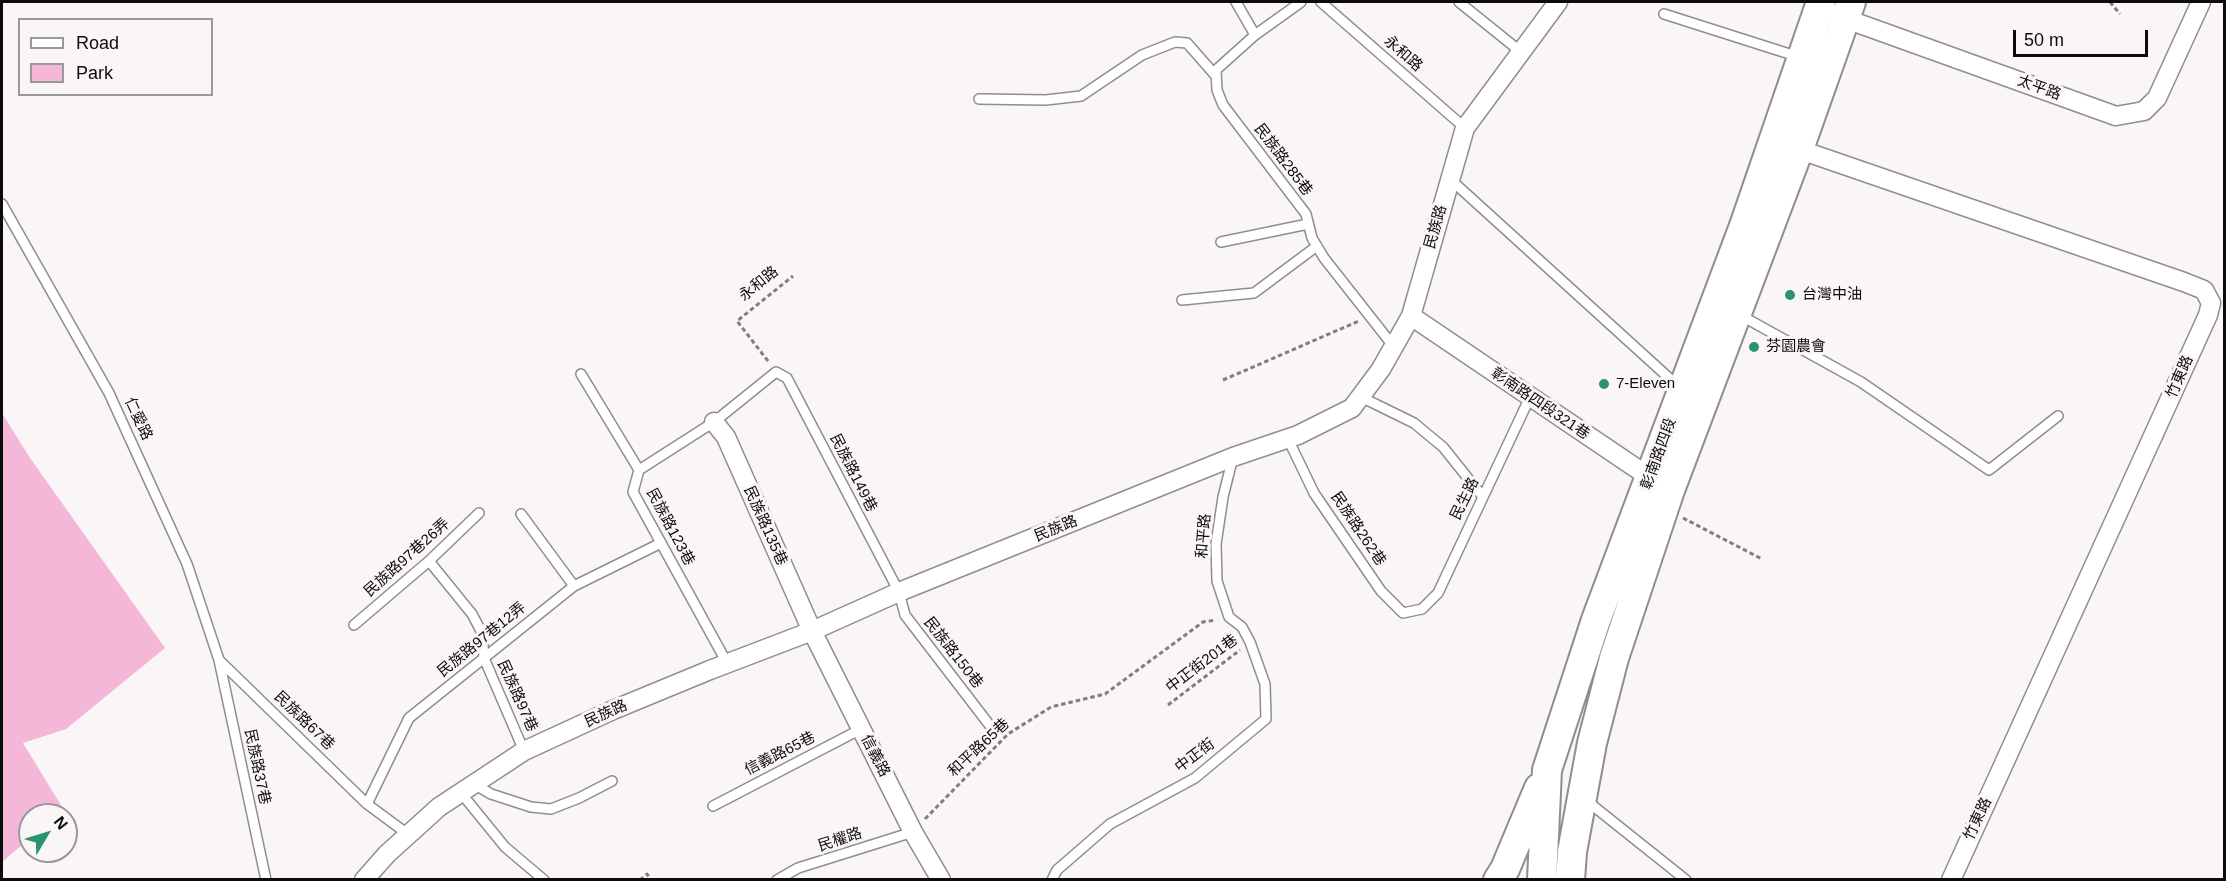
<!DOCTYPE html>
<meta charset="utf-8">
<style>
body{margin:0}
#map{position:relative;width:2226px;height:881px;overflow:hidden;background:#faf6f8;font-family:Arial,sans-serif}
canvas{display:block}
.frame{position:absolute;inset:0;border:3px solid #0d0c0c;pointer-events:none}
.legend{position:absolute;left:18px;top:18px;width:195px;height:78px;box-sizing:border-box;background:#faf6f8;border:2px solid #9b989a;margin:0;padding:8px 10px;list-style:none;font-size:18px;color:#0d0c0c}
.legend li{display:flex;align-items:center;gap:12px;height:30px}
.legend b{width:30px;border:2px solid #9b989a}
.north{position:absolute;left:18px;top:803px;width:60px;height:60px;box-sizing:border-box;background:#faf6f8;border:2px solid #9b989a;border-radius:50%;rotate:52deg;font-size:16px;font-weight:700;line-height:24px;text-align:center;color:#0d0c0c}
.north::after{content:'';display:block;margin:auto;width:21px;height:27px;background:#2c936f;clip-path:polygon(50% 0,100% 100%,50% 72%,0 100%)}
.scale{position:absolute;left:2013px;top:30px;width:135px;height:27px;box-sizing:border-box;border:3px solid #0d0c0c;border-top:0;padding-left:8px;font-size:18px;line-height:21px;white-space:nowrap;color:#0d0c0c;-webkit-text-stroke:4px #faf6f8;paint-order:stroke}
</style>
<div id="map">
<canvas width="2226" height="881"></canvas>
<div class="frame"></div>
<ul class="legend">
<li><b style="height:8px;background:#fff"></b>Road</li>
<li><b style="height:16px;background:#f4b7d8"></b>Park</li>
</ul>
<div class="north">N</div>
<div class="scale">50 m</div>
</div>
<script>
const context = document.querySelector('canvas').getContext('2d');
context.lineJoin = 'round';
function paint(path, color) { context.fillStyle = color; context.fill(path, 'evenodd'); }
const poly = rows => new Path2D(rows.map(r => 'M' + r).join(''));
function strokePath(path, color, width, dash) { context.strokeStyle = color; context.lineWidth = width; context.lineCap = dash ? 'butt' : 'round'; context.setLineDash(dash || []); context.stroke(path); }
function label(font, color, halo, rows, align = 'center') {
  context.font = font + ' Arial,"Noto Sans TC",sans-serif'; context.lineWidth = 6; context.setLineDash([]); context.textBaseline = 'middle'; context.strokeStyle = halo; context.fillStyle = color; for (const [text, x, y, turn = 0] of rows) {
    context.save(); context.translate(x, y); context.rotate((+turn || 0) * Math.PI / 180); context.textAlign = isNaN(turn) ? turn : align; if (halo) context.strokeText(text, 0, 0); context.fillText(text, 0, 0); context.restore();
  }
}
paint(poly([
 [2,413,30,458,165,648,66,729,23,743,64,810,58,815,30,815,30,838,2,862]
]), '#f4b7d8');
const service = poly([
 [1236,2,1255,35],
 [1301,2,1255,35,1216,70,1217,90,1223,105,1306,214,1312,238,1324,258,1394,347],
 [1321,2,1465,128],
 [1459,2,1521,52],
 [1664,14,1799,57],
 [979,99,1046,100,1081,96,1142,55,1175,42,1187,43,1216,76],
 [1450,179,1679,387],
 [2,204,109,393,187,564,219,660,266,880],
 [1221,242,1308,224],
 [1182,300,1254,293,1317,246],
 [1740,315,1861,382,1989,470,2058,416],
 [581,374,639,470,633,492,727,663],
 [1361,397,1414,423,1443,447,1483,497],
 [1288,439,1314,493,1381,591,1403,613,1422,609,1438,593,1530,397],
 [639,470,714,422,776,372,787,378,899,592,905,615,991,727],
 [521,514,574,586],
 [429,561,472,614,482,633,484,658,524,751],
 [354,625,429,561,479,513],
 [219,660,367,804,409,835],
 [474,784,491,794,531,807,551,809,579,798,612,781],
 [461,793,505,847,544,880],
 [1587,801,1686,880],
 [367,804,409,718,574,586,661,543],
 [713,806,861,729],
 [777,880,798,868,913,832],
 [1052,880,1057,870,1110,824,1195,778,1266,719,1265,684,1250,642,1242,627,1229,617,1217,581,1216,544,1223,497,1233,457]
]);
const minor = poly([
 [1835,15,2116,116,2144,111,2157,98,2201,2],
 [1789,146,2184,282,2204,290,2211,303,2208,315,1951,880],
 [1411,316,1658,483],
 [714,422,726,437,812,631,913,832,941,880],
 [364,880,387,854,439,807,524,751,613,710,710,670,812,631,899,592,1233,457,1298,435,1352,408,1381,369,1411,316,1465,128,1558,2]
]);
const primary = poly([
 [1498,880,1505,869,1539,788],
 [1542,880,1547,770,1596,620,1744,226,1821,2],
 [1570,880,1572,852,1592,743,1614,658,1670,490,1799,149,1851,2]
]);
strokePath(service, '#908d8f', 12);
strokePath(minor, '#908d8f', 21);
strokePath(primary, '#908d8f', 32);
strokePath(poly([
 [2110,2,2120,14],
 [768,361,737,321,793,276],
 [1223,380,1359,321],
 [1683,518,1762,559],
 [1168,705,1240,650],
 [925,819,1008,734,1051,707,1105,694,1203,622,1216,620],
 [640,880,647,874,651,880]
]), '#807e7f', 3, [4.5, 3]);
strokePath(service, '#fff', 9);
strokePath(minor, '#fff', 18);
strokePath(primary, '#fff', 28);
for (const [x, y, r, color] of [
 [1790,295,6,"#2c936f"],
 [1754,347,6,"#2c936f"],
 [1604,384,6,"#2c936f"]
]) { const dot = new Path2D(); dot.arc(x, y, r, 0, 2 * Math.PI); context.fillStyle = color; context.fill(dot); strokePath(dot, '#faf6f8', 2); }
label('15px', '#0d0c0c', '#faf6f8', [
 ["永和路",1403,54,41],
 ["太平路",2039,88,20],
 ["民族路285巷",1283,160,53],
 ["民族路",1436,227,-74],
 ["永和路",759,284,-39],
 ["竹東路",2180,377,-66],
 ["彰南路四段321巷",1540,404,34],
 ["仁愛路",138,419,65],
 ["彰南路四段",1659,454,-70],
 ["民族路149巷",853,473,63],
 ["民生路",1465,499,-64],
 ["民族路135巷",765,526,66],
 ["民族路123巷",670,527,62],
 ["民族路",1056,529,-22],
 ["民族路262巷",1358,529,56],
 ["和平路",1204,536,-85],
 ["民族路97巷26弄",407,558,-42],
 ["民族路97巷12弄",482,640,-39],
 ["民族路150巷",953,653,52],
 ["中正街201巷",1202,664,-37],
 ["民族路97巷",517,696,66],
 ["民族路",606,714,-24],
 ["民族路67巷",304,721,44],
 ["和平路65巷",979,748,-43],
 ["信義路65巷",780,754,-27],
 ["信義路",875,756,63],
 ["中正街",1195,756,-37],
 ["民族路37巷",257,767,78],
 ["竹東路",1978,819,-65],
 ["民權路",840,840,-18]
]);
label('15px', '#0d0c0c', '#faf6f8', [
 ["台灣中油",1802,295],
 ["芬園農會",1766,347],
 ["7-Eleven",1616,384]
], 'left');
</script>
